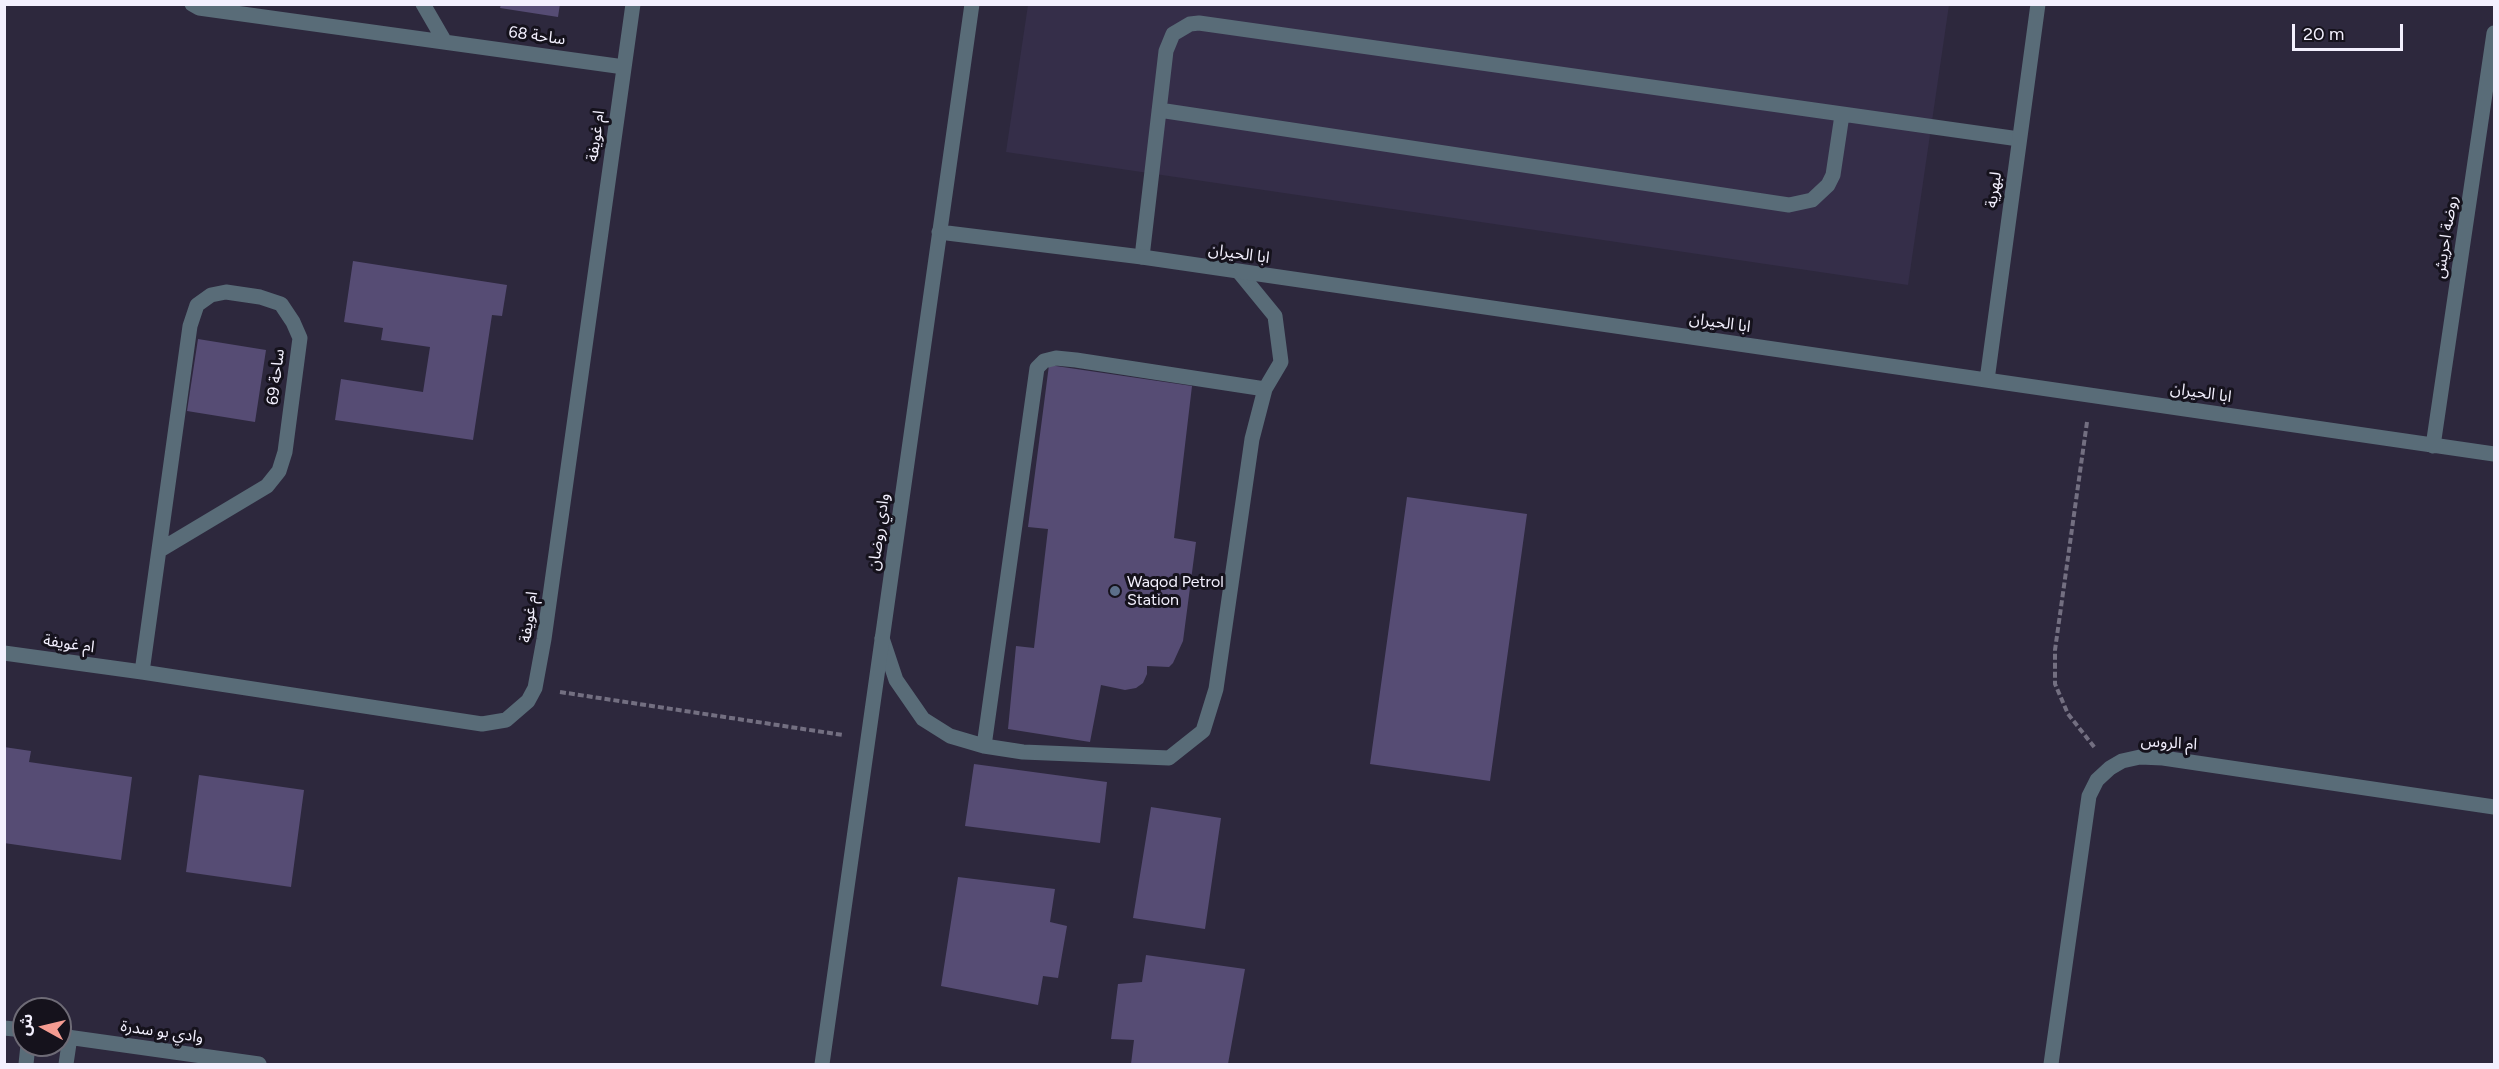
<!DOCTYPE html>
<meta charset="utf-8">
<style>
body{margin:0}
#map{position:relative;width:2499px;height:1069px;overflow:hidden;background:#2d283d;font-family:Figtree,"Noto Sans Arabic",sans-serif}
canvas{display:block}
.frame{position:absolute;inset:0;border:6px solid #f3f0fe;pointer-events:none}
.north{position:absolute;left:12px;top:997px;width:60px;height:60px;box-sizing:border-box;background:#15121c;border:2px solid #6e6b76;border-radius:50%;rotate:278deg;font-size:16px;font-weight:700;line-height:24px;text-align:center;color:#f3f0fe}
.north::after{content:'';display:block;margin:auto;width:21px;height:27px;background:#f59c92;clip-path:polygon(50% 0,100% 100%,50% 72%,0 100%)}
.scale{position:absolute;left:2292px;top:24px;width:111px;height:27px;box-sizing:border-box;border:3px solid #f3f0fe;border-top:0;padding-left:8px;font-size:18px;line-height:21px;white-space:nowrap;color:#f3f0fe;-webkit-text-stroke:4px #15121c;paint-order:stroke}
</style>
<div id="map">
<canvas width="2499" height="1069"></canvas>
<div class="frame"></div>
<div class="north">ش</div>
<div class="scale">20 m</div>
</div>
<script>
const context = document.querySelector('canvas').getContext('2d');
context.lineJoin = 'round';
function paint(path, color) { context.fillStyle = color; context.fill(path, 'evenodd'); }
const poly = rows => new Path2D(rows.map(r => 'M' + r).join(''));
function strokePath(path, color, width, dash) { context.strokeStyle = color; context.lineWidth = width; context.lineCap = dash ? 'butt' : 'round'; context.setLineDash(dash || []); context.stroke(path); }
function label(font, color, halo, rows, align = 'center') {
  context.font = font + ' Figtree,"Noto Sans Arabic",sans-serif'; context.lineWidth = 6; context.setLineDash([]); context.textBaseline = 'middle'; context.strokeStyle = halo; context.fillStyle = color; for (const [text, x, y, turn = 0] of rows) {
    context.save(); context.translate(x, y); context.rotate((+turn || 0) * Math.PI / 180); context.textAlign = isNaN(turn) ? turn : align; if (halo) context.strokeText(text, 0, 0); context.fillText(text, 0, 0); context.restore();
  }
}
paint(poly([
 [1028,5,1949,5,1908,285,1006,152]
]), '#352e49');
paint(poly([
 [501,4,560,4,558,17,500,8],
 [353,261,507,285,502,316,492,315,473,440,335,420,341,379,423,392,430,347,381,340,383,328,344,322],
 [198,339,266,350,255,422,187,411],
 [1049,365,1192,386,1174,538,1196,542,1183,641,1173,663,1169,667,1147,666,1147,674,1143,683,1136,688,1125,690,1101,685,1090,742,1008,729,1016,646,1034,648,1048,529,1028,527],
 [1407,497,1527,514,1490,781,1370,764],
 [4,747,31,751,29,762,132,777,121,860,4,843],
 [974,764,1107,782,1100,843,965,826],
 [199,775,304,790,291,887,186,872],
 [1151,807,1221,818,1205,929,1133,918],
 [958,877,1055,889,1050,922,1067,926,1058,978,1043,976,1038,1005,941,986],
 [1146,955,1245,969,1228,1064,1131,1064,1134,1040,1111,1039,1118,984,1142,982]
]), '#564c74');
strokePath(poly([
 [2087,422,2055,650,2055,684,2068,714,2095,748],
 [560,692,843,735]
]), '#736f81', 4, [6, 3]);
strokePath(poly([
 [1159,110,1789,205,1812,200,1828,185,1833,175,1842,115],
 [1142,257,1166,51,1173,34,1190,24,1199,23,2019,139],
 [882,638,896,680,923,719,950,736,984,746,1023,752,1169,758,1203,731,1216,689,1252,439,1265,389,1281,362,1275,316,1239,272],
 [984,746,1037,368,1044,361,1056,358,1076,360,1265,389]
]), '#596c78', 15);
strokePath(poly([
 [192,4,199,8,624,67],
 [423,4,445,42],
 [939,232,1142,257,2494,454],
 [1987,380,2038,4],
 [2433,446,2494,33],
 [4,653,142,672,482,724,506,720,528,701,535,688,544,639,633,4],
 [142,672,190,326,197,305,211,295,226,292,260,297,281,304,293,322,300,338,285,452,279,471,267,486,160,550],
 [4,1028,24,1030],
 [60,1036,259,1064],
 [26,1064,28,1045],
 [66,1064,70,1037],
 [822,1064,972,4],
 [2051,1064,2089,796,2097,780,2110,768,2122,761,2140,757,2163,758,2494,807]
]), '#596c78', 15);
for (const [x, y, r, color] of [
 [1115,591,6,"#5c6f8a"]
]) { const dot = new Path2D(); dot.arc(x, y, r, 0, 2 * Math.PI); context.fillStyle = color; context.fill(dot); strokePath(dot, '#15121c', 2); }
label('16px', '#f3f0fe', '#15121c', [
 ["ساحة 68",537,36,8],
 ["ام غويفة",596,136,-82],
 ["لبهرية",1994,190,-82],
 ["روضة احريش",2446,237,-81],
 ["ابا الحيران",1239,254,8],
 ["ابا الحيران",1720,323,8],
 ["ساحة 69",276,377,-83],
 ["ابا الحيران",2201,393,8],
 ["وادي روضان",879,532,-82],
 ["ام غويفة",529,617,-82],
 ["ام غويفة",69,644,8],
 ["ام الروس",2169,743,4],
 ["وادي بو سدرة",162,1032,8]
]);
label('16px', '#f3f0fe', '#15121c', [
 ["Waqod Petrol",1127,582],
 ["Station",1127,600]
], 'left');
</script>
